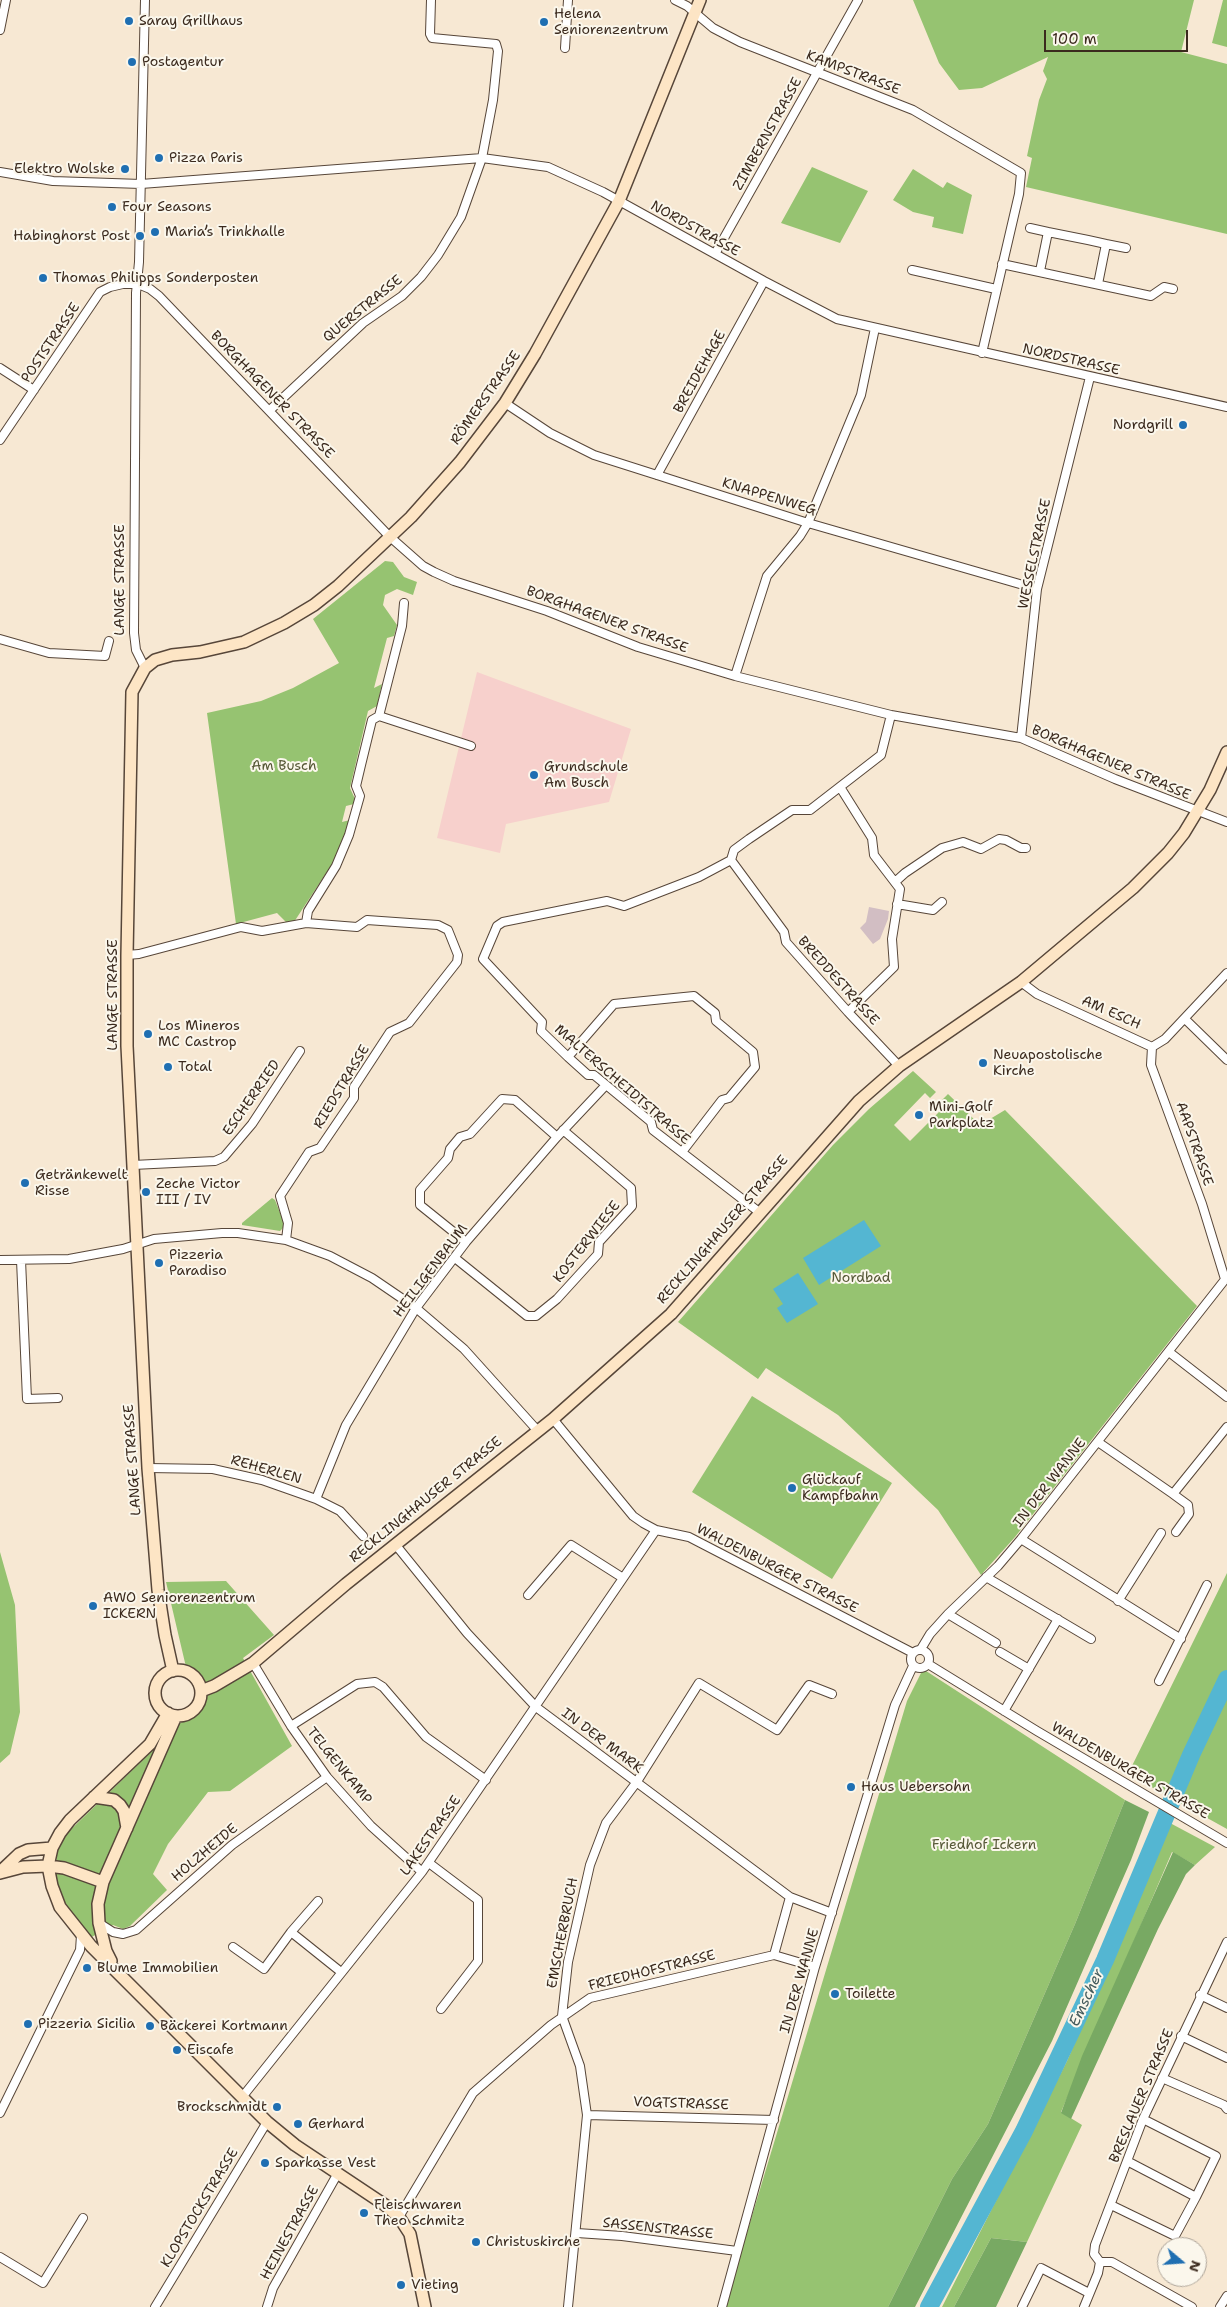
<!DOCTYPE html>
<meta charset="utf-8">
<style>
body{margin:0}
#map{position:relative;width:1227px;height:2307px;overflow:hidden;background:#f7e8d3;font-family:"Shantell Sans",sans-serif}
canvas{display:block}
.north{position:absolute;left:1157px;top:2237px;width:50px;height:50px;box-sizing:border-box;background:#fbf7ec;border:1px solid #aea59a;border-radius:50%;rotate:108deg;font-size:14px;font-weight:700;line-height:20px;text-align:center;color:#3b2a1e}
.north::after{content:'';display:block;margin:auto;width:18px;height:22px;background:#1f6fb2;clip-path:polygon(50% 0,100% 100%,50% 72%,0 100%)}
.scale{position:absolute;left:1044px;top:30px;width:144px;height:22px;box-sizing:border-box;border:2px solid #3b2a1e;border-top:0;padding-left:6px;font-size:15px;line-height:18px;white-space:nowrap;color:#3b2a1e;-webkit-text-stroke:4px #fbf7ec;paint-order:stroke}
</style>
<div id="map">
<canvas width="1227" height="2307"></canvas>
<div class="north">N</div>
<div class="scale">100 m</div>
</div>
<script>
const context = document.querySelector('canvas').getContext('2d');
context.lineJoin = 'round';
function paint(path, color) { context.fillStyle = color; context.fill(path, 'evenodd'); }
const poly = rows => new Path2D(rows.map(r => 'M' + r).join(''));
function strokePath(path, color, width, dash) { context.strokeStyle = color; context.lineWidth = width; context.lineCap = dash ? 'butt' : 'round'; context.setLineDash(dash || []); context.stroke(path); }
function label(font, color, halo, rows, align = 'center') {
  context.font = font + ' "Shantell Sans",sans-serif'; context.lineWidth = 4; context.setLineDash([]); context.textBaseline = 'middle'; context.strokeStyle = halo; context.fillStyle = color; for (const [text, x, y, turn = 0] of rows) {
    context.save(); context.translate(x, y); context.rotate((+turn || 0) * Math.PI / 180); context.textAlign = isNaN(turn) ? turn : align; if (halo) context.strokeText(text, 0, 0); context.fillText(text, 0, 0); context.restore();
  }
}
paint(poly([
 [477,672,631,729,609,802,506,824,500,853,437,838]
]), '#f7d0cc');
paint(poly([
 [869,907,889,911,888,919,880,939,873,944,860,928,866,922]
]), '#d2bec3');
paint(poly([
 [913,0,1194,0,1181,52,1227,64,1227,234,1026,187,1032,158,1027,156,1039,100,1047,79,1043,71,1048,57,982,88,959,90,939,63],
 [1223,0,1227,0,1227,47,1212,43],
 [812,167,868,191,840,243,781,223],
 [913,169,943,188,947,182,972,195,963,234,932,227,934,217,913,212,893,200],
 [385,561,393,562,404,577,417,582,413,595,397,589,385,595,383,605,397,625,394,636,387,638,374,688,382,684,377,706,368,711,350,788,355,799,354,804,346,806,342,822,350,820,336,858,294,922,287,923,277,913,236,924,207,713,261,701,293,688,339,663,313,619],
 [913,1071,936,1092,930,1098,925,1093,894,1125,910,1141,945,1106,941,1101,948,1094,980,1125,1005,1110,1197,1306,1015,1537,981,1575,938,1510,838,1415,766,1368,758,1379,678,1322,833,1145,869,1109],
 [272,1198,275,1200,284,1223,283,1228,280,1231,242,1225,242,1223],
 [752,1396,892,1483,832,1579,692,1492],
 [0,1552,15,1605,20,1712,10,1754,0,1763],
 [1227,1573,1227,1829,1128,1774],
 [226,1581,274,1635,243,1658,292,1746,230,1791,208,1792,168,1844,153,1874,167,1890,130,1926,123,1929,113,1925,90,1938,63,1901,55,1878,57,1852,62,1838,150,1753,169,1721,180,1723,189,1719,206,1702,201,1676,186,1667,166,1582],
 [923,1669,1125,1800,1075,1924,988,2124,952,2179,888,2307,726,2307,739,2259,907,1701],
 [1170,1823,1215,1847,1195,1865,1172,1852,1061,2112,1082,2125,1027,2242,991,2238,954,2307,942,2307,1067,2061]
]), '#96c371');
paint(poly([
 [1125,1800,1149,1812,1131,1860,1052,2041,915,2307,888,2307,952,2179,988,2124,1075,1924],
 [1173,1852,1195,1865,1186,1874,1158,1929,1071,2119,1061,2113,1082,2056],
 [991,2238,1027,2242,996,2307,954,2307]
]), '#78a963');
paint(poly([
 [864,1220,881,1246,819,1285,803,1258],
 [798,1273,818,1304,787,1323,777,1308,783,1304,773,1289]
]), '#54b6d2');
strokePath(poly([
 [929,2307,1024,2131,1105,1960,1191,1755,1227,1679]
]), '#54b6d2', 18);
const street = poly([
 [675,0,687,6,713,28,740,42,913,110,1021,173,1019,194,982,353],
 [0,30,6,0],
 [565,48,568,0],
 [0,172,53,181,141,184,482,158,548,167,603,192,764,281,837,319,1227,407],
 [1030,228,1048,232],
 [1106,244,1126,248],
 [715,254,858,0],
 [1002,264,1151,296,1164,287,1173,289],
 [912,270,996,289],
 [1040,271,1048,232,1088,240,1106,244,1098,284],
 [0,368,34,390],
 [505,403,550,433,594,455,808,523,1037,589],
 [270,410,363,323,402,296,421,277,438,255,461,217,482,158,493,100,498,51,496,44,432,38,430,34,431,0],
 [0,440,100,292,110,287,123,284,138,284,150,289,159,296,389,536,423,566,434,572,454,581,547,611,638,647,735,676,891,715,1021,738,1115,779,1227,822],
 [657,475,764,281],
 [0,639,49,653,105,656,109,641],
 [145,668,136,650,134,633,136,293,139,262,145,0],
 [735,676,767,576,800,536,808,523,861,395,875,328],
 [379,716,471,746],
 [1021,738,1037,589,1090,377],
 [840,787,872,838,874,855,900,889,892,939,894,967,848,1012],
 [731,860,784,932,786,942,848,1012,899,1066],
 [895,882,905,873,942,848,963,842,981,849,999,839,1006,840,1021,848,1026,848],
 [897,904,933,910,942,902],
 [306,923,308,911,336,866,349,835,360,796,356,786,361,765,372,720,379,716,402,626,404,603],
 [127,955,139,954,241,927,262,931,306,923,357,927,367,920,438,925,448,930,458,955,457,962,409,1023,390,1032,354,1087,354,1098,320,1148,309,1152,280,1196,288,1223,286,1240],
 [1021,982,1037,994,1152,1047],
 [1185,1019,1227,1060],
 [1152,1047,1151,1065,1202,1204,1225,1279],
 [1152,1047,1165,1039,1227,973],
 [568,1057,614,1004,694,996,715,1013,716,1021,753,1052,755,1067,729,1098,722,1100,682,1152],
 [133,1165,215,1161,224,1157,252,1124,300,1051],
 [759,1212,653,1130,651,1122,594,1075,588,1075,568,1057,541,1031,542,1022,483,959,497,926,503,922,607,901,624,906,699,877,731,860,734,850,749,839,792,810,810,810,881,755,891,715],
 [466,1242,420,1205,420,1190,448,1158,450,1149,460,1137,470,1134,502,1099,515,1100,557,1137],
 [455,1258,527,1316,536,1316,557,1299,598,1254,599,1242,632,1206,631,1188,563,1130],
 [0,1260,69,1259,123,1249,154,1239,222,1233,238,1233,286,1240,330,1256,372,1278,416,1308,464,1349,537,1430],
 [21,1260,27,1399,58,1398],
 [1169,1352,1227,1397],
 [553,1419,633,1516,643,1523,656,1530,689,1537,913,1653],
 [1098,1442,1173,1494,1227,1427],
 [148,1468,213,1469,262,1480,316,1499,340,1511,363,1536],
 [1173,1494,1188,1505,1189,1514,1176,1532],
 [316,1499,346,1425,416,1308,466,1242,557,1137,606,1085],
 [1021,1539,1181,1639],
 [395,1544,467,1633,536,1707,790,1897,832,1913],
 [986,1577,1091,1639],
 [528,1595,571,1545,623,1578],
 [1118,1601,1161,1533],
 [948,1614,996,1643],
 [921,1649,930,1634,948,1614,998,1566,1021,1539,1227,1277],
 '911 1659a9 9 0 1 1 18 0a9 9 0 1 1-18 0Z',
 [1000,1652,1029,1669],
 [253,1663,291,1726,327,1777,371,1826,422,1872],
 [928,1664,1037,1731,1227,1843],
 [1159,1681,1207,1585],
 [1004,1711,1058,1619],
 [291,1726,357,1684,375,1682,383,1687,426,1737,486,1780],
 [429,1863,478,1900,478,1961,441,2009],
 [99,1923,113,1932,123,1934,136,1930,232,1845,327,1777],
 [291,1932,341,1972],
 [233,1947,264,1969,291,1932,318,1901],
 [774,1955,790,1897],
 [1200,1995,1227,2008],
 [1181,2036,1227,2058],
 [1162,2078,1224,2105,1227,2109],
 [243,2096,422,1872,656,1530],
 [0,2113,80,1950,81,1935],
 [587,2115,774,2120],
 [1143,2119,1216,2156,1196,2197],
 [1111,2205,1175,2236,1196,2197,1127,2161],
 [399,2217,473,2093,551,2025,590,1998,774,1955,815,1967],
 [577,2233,622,2236,737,2251],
 [0,2257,43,2283,83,2218],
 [1100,2262,1112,2262,1192,2307],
 [155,2307,267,2122],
 [267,2307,273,2288,338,2173],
 [568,2307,587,2115,580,2066,562,2016,568,1962,590,1865,606,1823,636,1783,699,1683,777,1730,809,1685,832,1694],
 [722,2307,815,1967,895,1705,913,1666],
 [1022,2307,1041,2268,1089,2293],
 [1084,2307,1098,2273,1100,2262,1094,2254,1095,2245,1143,2119,1227,1942],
 [1220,2307,1227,2296]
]);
const secondary = poly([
 '155 1693a23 23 0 1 1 46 0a23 23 0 1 1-46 0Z',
 [173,1671,165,1635,158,1590,148,1468,127,1046,127,955,132,692,145,668,155,660,172,655,200,652,244,642,284,623,314,605,338,586,411,517,460,462,505,403,535,354,619,201,700,0],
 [201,1691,214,1686,253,1663,346,1584,553,1419,671,1314,859,1101,899,1066,1021,982,1133,888,1168,853,1184,833,1210,790,1227,752],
 [168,1713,150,1744,70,1820,60,1833,52,1848,48,1866,52,1886,60,1907,91,1946,267,2122,295,2145,385,2205,399,2217,410,2234,425,2307],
 [94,1797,114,1800,120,1805,124,1811,127,1828],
 [0,1872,19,1854,28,1850,52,1848],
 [0,1873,23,1867,48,1866,64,1868,103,1882],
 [111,1961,106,1951,99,1923,98,1904,103,1882,176,1716]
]);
strokePath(street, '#574639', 10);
strokePath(secondary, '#574639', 14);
strokePath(street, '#fff', 8);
strokePath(secondary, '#fde5c5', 11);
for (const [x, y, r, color] of [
 [129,21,5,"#1f6fb2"],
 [544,22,5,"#1f6fb2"],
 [132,62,5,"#1f6fb2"],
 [159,158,5,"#1f6fb2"],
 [125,169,5,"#1f6fb2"],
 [112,207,5,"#1f6fb2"],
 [155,232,5,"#1f6fb2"],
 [140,236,5,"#1f6fb2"],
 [43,278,5,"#1f6fb2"],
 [1183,425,5,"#1f6fb2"],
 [534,775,5,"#1f6fb2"],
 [148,1034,5,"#1f6fb2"],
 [983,1063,5,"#1f6fb2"],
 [168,1067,5,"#1f6fb2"],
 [919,1115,5,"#1f6fb2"],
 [25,1183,5,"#1f6fb2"],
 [146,1192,5,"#1f6fb2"],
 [159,1263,5,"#1f6fb2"],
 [792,1488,5,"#1f6fb2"],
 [93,1606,5,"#1f6fb2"],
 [851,1787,5,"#1f6fb2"],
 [87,1968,5,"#1f6fb2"],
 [835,1994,5,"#1f6fb2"],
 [28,2024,5,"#1f6fb2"],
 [150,2026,5,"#1f6fb2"],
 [177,2050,5,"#1f6fb2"],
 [277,2107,5,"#1f6fb2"],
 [298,2124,5,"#1f6fb2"],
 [265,2163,5,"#1f6fb2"],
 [364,2213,5,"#1f6fb2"],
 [476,2242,5,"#1f6fb2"],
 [401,2285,5,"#1f6fb2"]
]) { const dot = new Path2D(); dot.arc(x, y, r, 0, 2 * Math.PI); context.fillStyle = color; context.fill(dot); strokePath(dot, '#fbf7ec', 2); }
label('14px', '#3b2a1e', '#fbf7ec', [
 ["Helena",554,14],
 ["Seniorenzentrum",554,30],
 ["Saray Grillhaus",139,21],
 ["Postagentur",142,62],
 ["Pizza Paris",169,158],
 ["Elektro Wolske",115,169,"right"],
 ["Four Seasons",122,207],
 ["Maria’s Trinkhalle",165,232],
 ["Habinghorst Post",130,236,"right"],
 ["Thomas Philipps Sonderposten",53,278],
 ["Nordgrill",1173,425,"right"],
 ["Grundschule",544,767],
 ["Am Busch",544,783],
 ["Los Mineros",158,1026],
 ["MC Castrop",158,1042],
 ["Neuapostolische",993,1055],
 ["Kirche",993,1071],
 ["Total",178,1067],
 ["Mini-Golf",929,1107],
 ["Parkplatz",929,1123],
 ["Getränkewelt",35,1175],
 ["Risse",35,1191],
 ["Zeche Victor",156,1184],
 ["III / IV",156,1200],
 ["Pizzeria",169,1255],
 ["Paradiso",169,1271],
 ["Glückauf",802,1480],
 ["Kampfbahn",802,1496],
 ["AWO Seniorenzentrum",103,1598],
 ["ICKERN",103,1614],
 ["Haus Uebersohn",861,1787],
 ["Blume Immobilien",97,1968],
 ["Toilette",845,1994],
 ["Pizzeria Sicilia",38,2024],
 ["Bäckerei Kortmann",160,2026],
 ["Eiscafe",187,2050],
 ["Brockschmidt",267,2107,"right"],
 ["Gerhard",308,2124],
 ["Sparkasse Vest",275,2163],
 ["Fleischwaren",374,2205],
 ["Theo Schmitz",374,2221],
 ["Christuskirche",486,2242],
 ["Vieting",411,2285]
], 'left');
label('14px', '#3b2a1e', '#fbf7ec', [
 ["KAMPSTRASSE",853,73,21],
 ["ZIMBERNSTRASSE",768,134,-61],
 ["NORDSTRASSE",695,229,29],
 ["QUERSTRASSE",363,309,-39],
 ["POSTSTRASSE",51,343,-56],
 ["NORDSTRASSE",1071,360,13],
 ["BREIDEHAGE",700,372,-61],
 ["BORGHAGENER STRASSE",272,395,46],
 ["RÖMERSTRASSE",486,398,-55],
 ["KNAPPENWEG",769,497,17],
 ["WESSELSTRASSE",1035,554,-78],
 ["LANGE STRASSE",120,580,-90],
 ["BORGHAGENER STRASSE",607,620,20],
 ["BORGHAGENER STRASSE",1111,763,23],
 ["BREDDESTRASSE",838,981,48],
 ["LANGE STRASSE",113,995,-90],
 ["AM ESCH",1111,1013,24],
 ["MALTERSCHEIDTSTRASSE",622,1085,41],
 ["RIEDSTRASSE",342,1087,-59],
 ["ESCHERRIED",252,1098,-55],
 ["AAPSTRASSE",1194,1144,71],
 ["RECKLINGHAUSER STRASSE",723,1230,-49],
 ["KOSTERWIESE",587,1242,-52],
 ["HEILIGENBAUM",431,1271,-53],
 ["LANGE STRASSE",133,1460,-94],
 ["REHERLEN",266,1470,16],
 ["IN DER WANNE",1050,1483,-52],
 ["RECKLINGHAUSER STRASSE",426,1500,-39],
 ["WALDENBURGER STRASSE",777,1569,27],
 ["IN DER MARK",602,1741,37],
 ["TELGENKAMP",339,1766,51],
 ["WALDENBURGER STRASSE",1130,1771,30],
 ["LAKESTRASSE",431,1836,-55],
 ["HOLZHEIDE",205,1853,-40],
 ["EMSCHERBRUCH",563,1933,-79],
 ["FRIEDHOFSTRASSE",652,1971,-14],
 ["IN DER WANNE",800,1981,-74],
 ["BRESLAUER STRASSE",1142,2096,-67],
 ["VOGTSTRASSE",681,2104,2],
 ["KLOPSTOCKSTRASSE",200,2208,-59],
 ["SASSENSTRASSE",658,2229,6],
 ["HEINESTRASSE",290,2233,-61]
]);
label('14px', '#565837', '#fbf7ec', [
 ["Am Busch",284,766],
 ["Nordbad",861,1278],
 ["Friedhof Ickern",984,1845]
]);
label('italic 15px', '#445b5d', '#fbf7ec', [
 ["Emscher",1087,1998,-65]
]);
</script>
